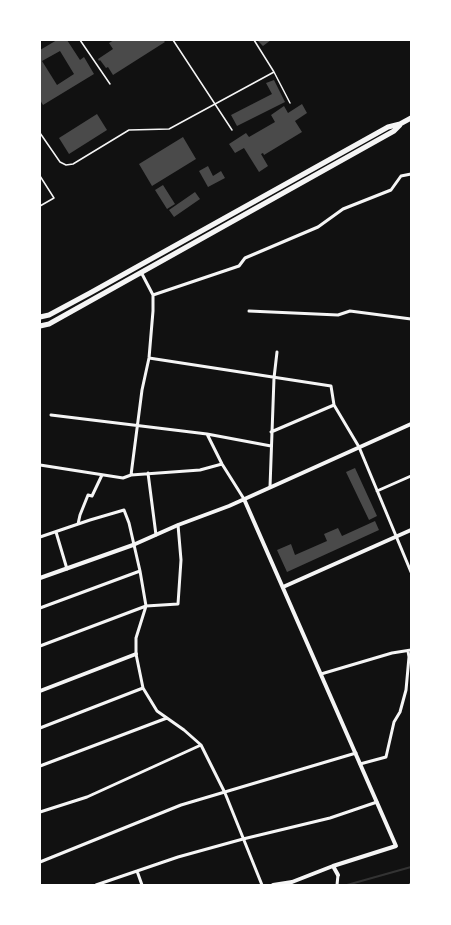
<!DOCTYPE html>
<style>
body{margin:0}
#map{position:relative;width:451px;height:925px;overflow:hidden;background:#111;font-family:"Space Grotesk",sans-serif}
canvas{display:block}
.frame{position:absolute;inset:0;border:41px solid #fff;pointer-events:none}
</style>
<div id="map">
<canvas width="451" height="925"></canvas>
<div class="frame"></div>
</div>
<script>
const context = document.querySelector('canvas').getContext('2d');
context.lineJoin = 'round';
const poly = rows => new Path2D(rows.map(r => 'M' + r).join(''));
function strokePath(path, color, width, dash) { context.strokeStyle = color; context.lineWidth = width; context.lineCap = dash ? 'butt' : 'round'; context.setLineDash(dash || []); context.stroke(path); }
function paint(path, color) { context.fillStyle = color; context.fill(path, 'evenodd'); }
strokePath(poly([
 [347,885,411,867]
]), '#333', 2);
paint(poly([
 [57,40,67,40,80,60,84,57,94,74,43,105,40,100,40,50],
 [60,51,74,74,57,85,42,61],
 [114,40,163,40,165,42,113,75,108,67,106,68,100,60,99,61,98,59,113,49,109,43],
 [257,40,271,40,263,46],
 [274,80,285,102,237,126,231,115,272,94,266,83],
 [302,104,307,113,295,121,302,132,264,155,263,153,261,154,268,166,259,172,244,148,235,153,229,144,246,133,249,137,275,122,271,115,284,106,288,113],
 [97,114,107,130,69,154,59,138],
 [183,137,196,159,152,186,139,164],
 [208,166,213,176,221,171,225,178,208,187,199,171],
 [163,185,175,204,167,209,155,190],
 [195,192,200,199,174,217,169,210],
 [355,468,377,516,369,520,346,472],
 [375,521,379,530,287,572,277,550,291,544,295,555,327,541,324,534,338,528,342,536]
]), '#4a4a4a');
strokePath(poly([
 [80,40,110,84],
 [173,40,232,130],
 [254,40,274,72,290,103],
 [40,133,60,162,66,165,73,164,129,130,169,129,274,72],
 [40,176,54,198,40,206]
]), '#f5f5f5', 1.5);
strokePath(poly([
 [153,295,239,266,245,258,318,227,343,209,391,190,401,176,411,174],
 [249,311,338,315,350,311,411,319],
 [149,358,331,386,334,405],
 [51,415,207,434,271,446],
 [271,432,334,405,359,447,411,572],
 [207,434,222,464,244,499],
 [40,465,123,478,131,475,200,470,222,464],
 [148,473,156,535],
 [131,475,142,390,149,358,153,311,153,295,141,272],
 [270,487,274,378,277,352],
 [377,491,411,476],
 [78,524,80,515,88,495,92,496,102,475],
 [56,532,67,569],
 [40,537,90,520,124,510,129,523,140,571,146,606,136,638,136,654,143,688,157,711,184,730,201,745,225,793,262,885],
 [40,608,140,571],
 [40,646,146,606,178,604,181,560,178,525],
 [321,674,392,653,411,650],
 [40,728,143,688],
 [360,764,386,757,394,722,400,712,406,690,409,657,408,651],
 [40,766,167,718],
 [40,812,87,797,201,745],
 [40,862,181,805,356,753],
 [137,871,142,885],
 [96,885,178,857,243,839,330,818,377,802],
 [337,885,338,875],
 [410,885,411,885]
]), '#f5f5f5', 3);
strokePath(poly([
 [244,499,396,846,333,866],
 [40,578,133,545,178,525,229,506,411,424],
 [283,587,411,530],
 [40,691,136,654],
 [273,885,292,882,333,866,338,875]
]), '#f5f5f5', 4);
strokePath(poly([
 [40,317,49,315,90,293,388,127,400,124,411,118],
 [40,326,49,324,394,131,400,125]
]), '#f5f5f5', 5);
</script>
